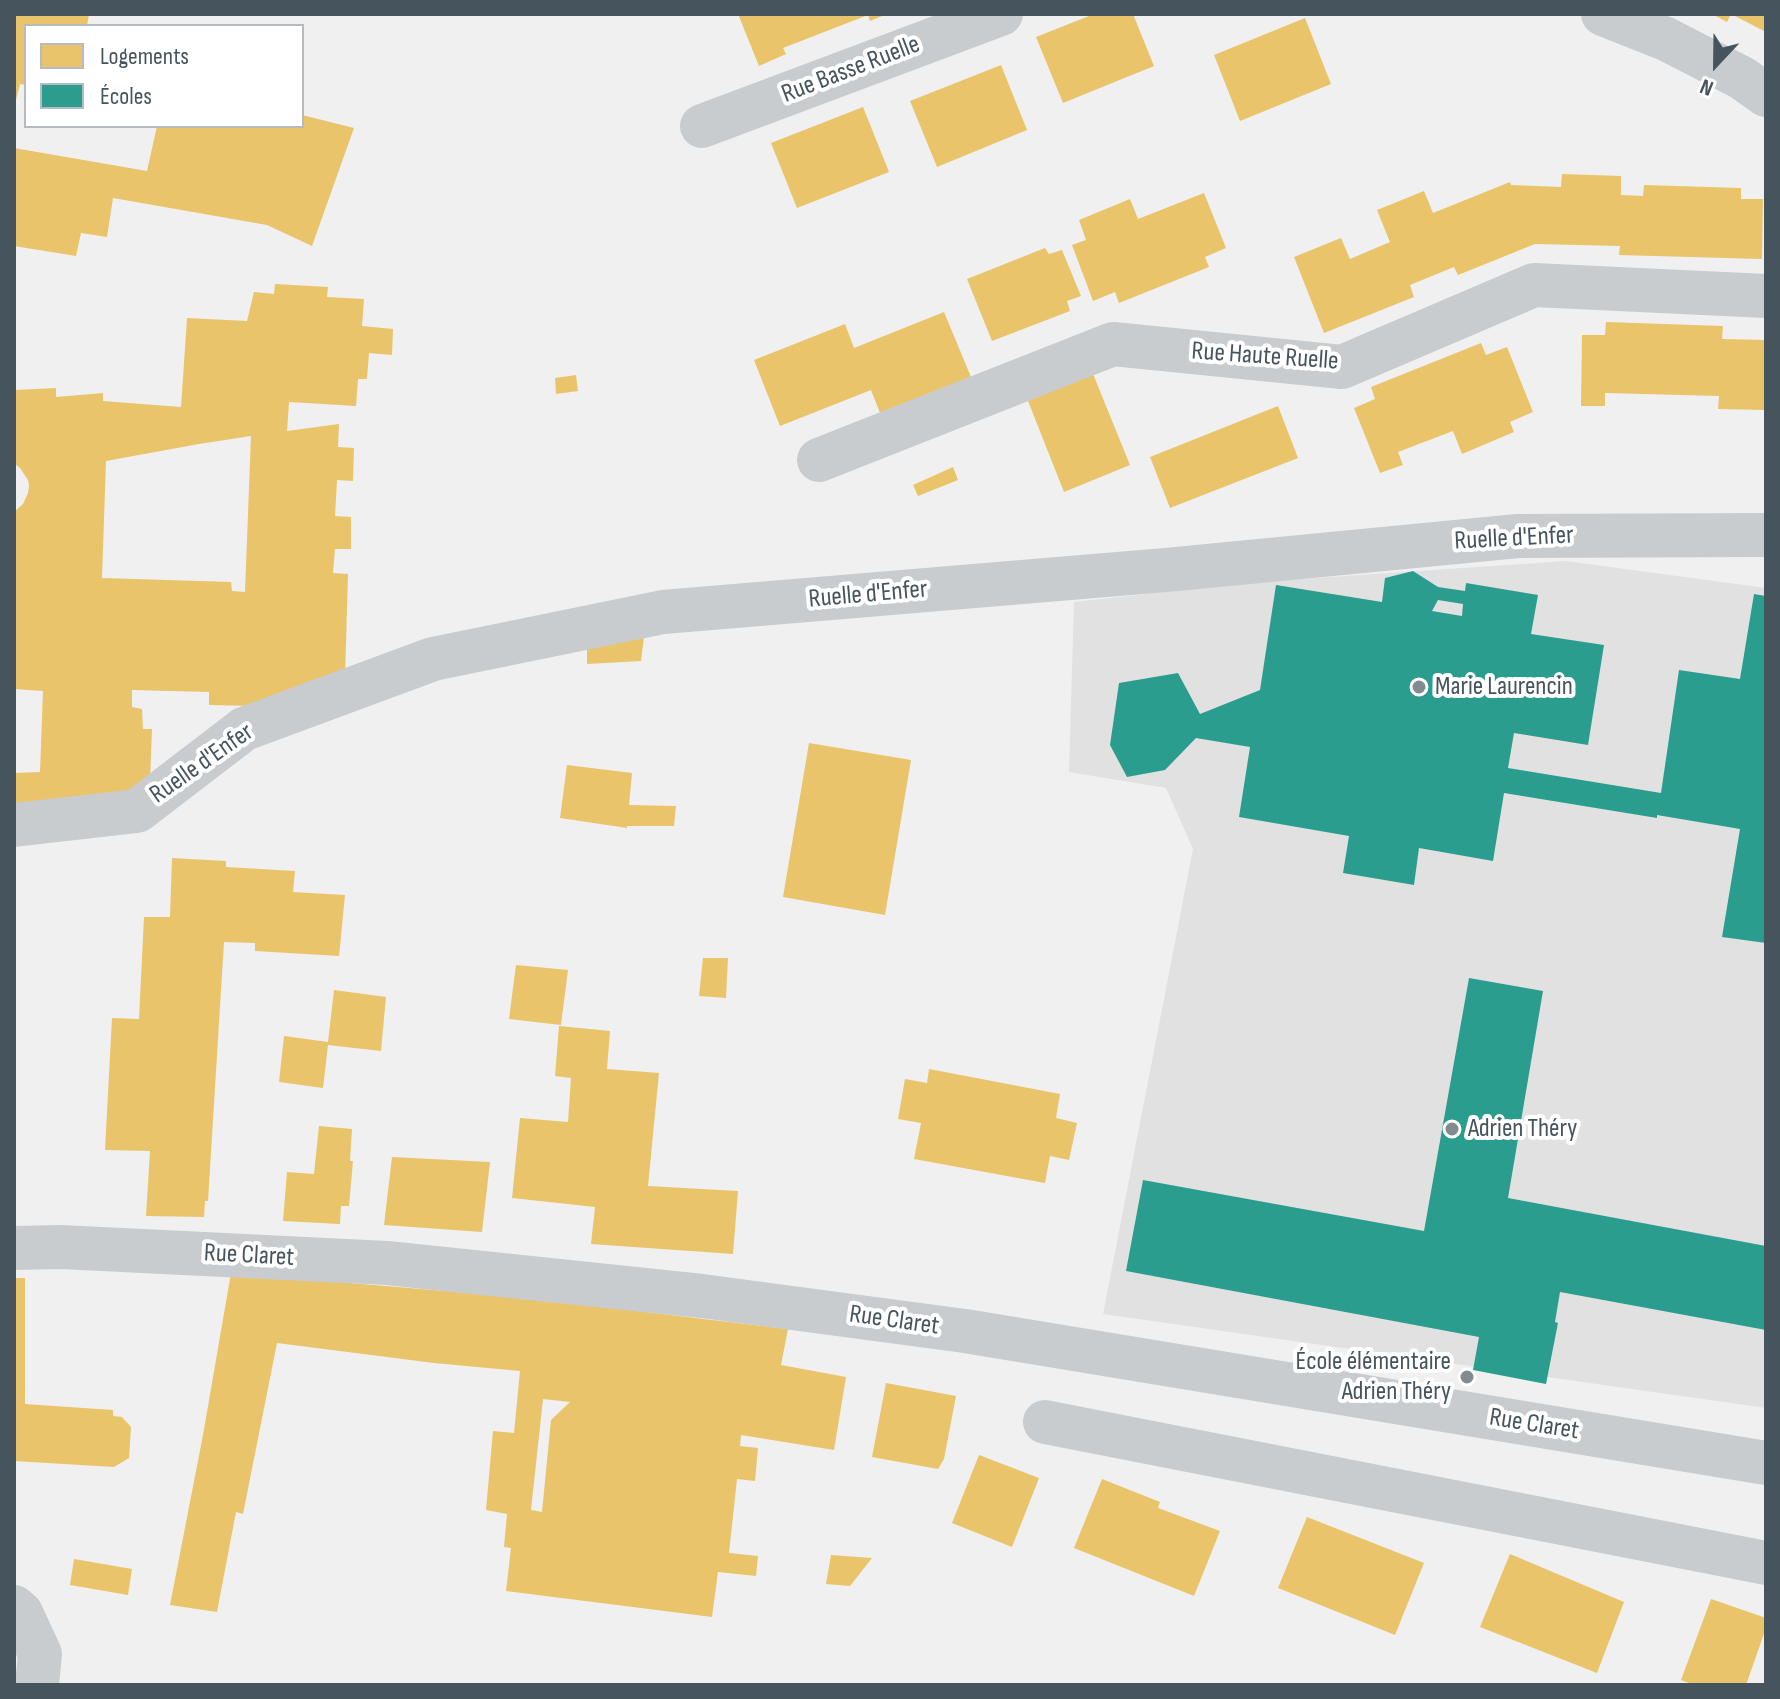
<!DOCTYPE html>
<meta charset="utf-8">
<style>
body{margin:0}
#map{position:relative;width:1780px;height:1699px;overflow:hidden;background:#f0f0f0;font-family:"Sofia Sans Condensed",sans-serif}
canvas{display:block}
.frame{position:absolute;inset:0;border:16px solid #46545d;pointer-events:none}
.legend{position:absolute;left:24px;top:24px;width:280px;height:104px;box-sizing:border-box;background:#fff;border:2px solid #b5bbbe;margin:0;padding:10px 14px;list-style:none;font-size:24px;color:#46545d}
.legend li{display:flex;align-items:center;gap:16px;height:40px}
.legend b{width:40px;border:2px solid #b5bbbe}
.north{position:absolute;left:1676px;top:24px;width:80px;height:80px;-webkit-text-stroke:6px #fff;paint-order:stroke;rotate:202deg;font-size:22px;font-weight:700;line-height:32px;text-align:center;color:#46545d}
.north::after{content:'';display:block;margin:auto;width:28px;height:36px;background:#46545d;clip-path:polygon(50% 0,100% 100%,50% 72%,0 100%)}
</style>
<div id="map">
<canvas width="1780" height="1699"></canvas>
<div class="frame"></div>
<ul class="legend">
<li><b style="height:22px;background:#e9c46a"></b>Logements</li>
<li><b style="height:22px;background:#2a9d8f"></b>Écoles</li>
</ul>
<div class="north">N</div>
</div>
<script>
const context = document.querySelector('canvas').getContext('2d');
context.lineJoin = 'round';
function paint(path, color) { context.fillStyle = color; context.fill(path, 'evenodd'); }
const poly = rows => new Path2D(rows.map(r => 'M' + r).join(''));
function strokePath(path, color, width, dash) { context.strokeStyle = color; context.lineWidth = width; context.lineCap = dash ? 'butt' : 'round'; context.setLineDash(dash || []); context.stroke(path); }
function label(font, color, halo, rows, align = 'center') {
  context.font = font + ' "Sofia Sans Condensed",sans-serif'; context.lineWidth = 8; context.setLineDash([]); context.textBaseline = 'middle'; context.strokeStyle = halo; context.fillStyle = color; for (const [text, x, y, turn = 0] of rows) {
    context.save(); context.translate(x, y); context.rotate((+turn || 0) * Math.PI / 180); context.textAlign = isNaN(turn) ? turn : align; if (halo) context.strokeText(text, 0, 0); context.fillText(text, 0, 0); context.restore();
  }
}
paint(poly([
 [1566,561,1766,588,1766,1408,1103,1314,1193,849,1166,788,1069,772,1074,602,1256,582]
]), '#e2e1e2');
paint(poly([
 [14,14,89,14,87,26,26,26,26,85,20,84,15,104],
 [738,14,887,14,870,21,868,15,783,48,786,54,759,66],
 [1094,14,1133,14,1154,66,1063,103,1036,37],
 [1712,14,1766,14,1766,32,1731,14,1727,22],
 [1305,18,1331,84,1240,121,1214,55],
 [1001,65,1027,130,937,167,910,101],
 [863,107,889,172,797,208,771,143],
 [302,115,354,128,312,246,267,225,113,198,107,237,81,233,76,256,14,246,14,148,147,171,157,126,302,126],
 [1562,174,1621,176,1621,195,1643,196,1644,185,1741,188,1741,199,1763,199,1762,259,1619,255,1620,246,1535,244,1458,275,1454,267,1410,285,1414,297,1324,333,1294,257,1341,238,1350,259,1390,242,1377,210,1424,191,1433,213,1510,182,1511,185,1561,187],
 [1204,193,1226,248,1205,257,1209,267,1119,303,1115,292,1093,301,1072,245,1086,240,1079,220,1130,199,1138,219],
 [1045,248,1049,254,1062,250,1081,296,1067,301,1070,311,992,341,967,279],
 [275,284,328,287,327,297,364,299,362,326,393,329,392,355,369,353,367,379,358,379,356,406,289,402,287,431,339,424,338,447,354,448,353,481,337,480,335,516,351,517,351,549,335,549,333,573,348,574,345,678,254,706,209,705,209,692,132,690,132,707,142,709,143,729,152,729,150,782,125,801,14,816,14,773,40,772,43,691,14,689,14,512,23,504,28,493,29,486,28,480,20,468,14,463,14,390,56,388,56,397,103,393,103,401,181,407,187,318,247,321,254,292,274,294],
 [251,436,245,592,232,591,231,582,102,578,106,461,199,444],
 [944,312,971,377,880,413,871,390,780,426,754,360,845,324,854,348],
 [1606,322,1723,326,1722,339,1766,340,1766,410,1718,409,1719,396,1605,393,1605,406,1581,406,1582,335,1605,335],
 [1481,343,1486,355,1507,347,1533,412,1510,422,1514,432,1462,454,1453,431,1398,452,1403,465,1380,473,1354,408,1375,399,1371,387],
 [1093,374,1130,465,1064,492,1028,401],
 [576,375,578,391,556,394,555,378],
 [1278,406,1298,458,1170,508,1150,457],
 [953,467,958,480,918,496,913,485],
 [644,637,641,661,587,664,587,643],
 [809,743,911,760,885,915,783,897],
 [567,765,632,773,629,805,676,806,674,826,627,826,627,828,560,818],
 [172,858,226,861,226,867,295,871,293,892,345,895,339,956,255,951,255,943,224,942,208,1201,205,1201,204,1217,146,1216,150,1151,105,1150,112,1018,139,1019,144,917,170,917],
 [703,958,728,958,726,998,699,996],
 [516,965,568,970,561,1025,509,1019],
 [334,990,386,997,381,1051,328,1045,323,1088,279,1082,284,1036,328,1042],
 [559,1026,610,1031,607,1069,659,1073,648,1186,738,1191,733,1254,591,1244,595,1207,512,1198,520,1118,568,1122,571,1078,555,1076],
 [929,1069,1060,1094,1056,1118,1077,1123,1069,1160,1050,1156,1045,1183,914,1159,921,1123,898,1119,905,1079,927,1083],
 [319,1126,352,1129,350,1161,353,1161,349,1206,341,1206,340,1224,283,1221,287,1172,314,1174],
 [392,1157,490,1162,482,1232,384,1225],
 [231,1273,528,1298,788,1329,781,1365,846,1377,834,1450,741,1435,740,1446,758,1448,755,1481,737,1479,729,1553,758,1556,756,1576,718,1572,712,1617,506,1591,511,1548,504,1547,507,1514,486,1510,493,1431,514,1433,520,1371,434,1363,277,1343,243,1514,236,1512,217,1612,170,1605,203,1435],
 [543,1399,570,1402,551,1420,542,1512,531,1510],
 [14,1278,25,1278,25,1404,113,1410,113,1416,122,1417,131,1427,129,1458,114,1467,14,1461],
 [886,1383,956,1396,944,1459,938,1469,872,1457],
 [979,1455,1039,1478,1012,1547,952,1523],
 [1102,1479,1160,1502,1158,1508,1220,1531,1194,1596,1074,1548],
 [1307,1517,1424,1563,1395,1635,1278,1588],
 [1510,1554,1624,1602,1597,1673,1480,1627],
 [831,1555,872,1558,850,1586,826,1584],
 [74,1559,132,1569,128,1595,70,1585],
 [1711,1599,1766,1618,1766,1628,1746,1685,1694,1685,1681,1680]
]), '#e9c46a');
paint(poly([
 [1413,571,1438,587,1465,591,1466,583,1538,595,1531,634,1604,645,1588,745,1514,733,1508,768,1661,793,1679,670,1740,679,1754,594,1766,596,1766,943,1722,937,1740,829,1657,815,1657,818,1504,793,1493,861,1419,848,1414,885,1343,873,1349,836,1239,817,1250,747,1196,738,1165,770,1127,777,1110,745,1119,683,1178,673,1200,714,1260,690,1276,585,1382,602,1385,578],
 [1438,600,1463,604,1462,616,1432,611],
 [1469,978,1543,991,1508,1198,1766,1246,1766,1330,1560,1292,1555,1322,1558,1323,1546,1384,1473,1370,1479,1337,1126,1271,1143,1180,1424,1231]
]), '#2a9d8f');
strokePath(poly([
 [1603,14,1666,39,1742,78,1766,95],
 [702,126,1001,14],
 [819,460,1113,344,1342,367,1534,285,1766,296],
 [14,825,137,811,244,729,433,659,663,612,1166,570,1518,536,1766,535],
 [14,1248,61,1247,387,1263,702,1296,965,1331,1766,1463],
 [1045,1422,1766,1563],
 [14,1607,21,1613,40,1654,37,1685]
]), '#c9ccce', 44);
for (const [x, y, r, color] of [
 [1419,687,8,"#828b90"],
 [1452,1129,8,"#828b90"],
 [1467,1377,8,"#828b90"]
]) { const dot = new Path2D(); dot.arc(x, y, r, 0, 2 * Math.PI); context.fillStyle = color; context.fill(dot); strokePath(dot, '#fff', 3); }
label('26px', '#46545d', '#fff', [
 ["Rue Basse Ruelle",851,70,-21],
 ["Rue Haute Ruelle",1265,357,4],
 ["Ruelle d'Enfer",1514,539,-3],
 ["Ruelle d'Enfer",868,595,-5],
 ["Ruelle d'Enfer",202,764,-35],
 ["Rue Claret",249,1256,3],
 ["Rue Claret",894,1321,8],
 ["Rue Claret",1534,1425,9]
]);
label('26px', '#46545d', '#fff', [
 ["Marie Laurencin",1435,687],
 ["Adrien Théry",1468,1129],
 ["École élémentaire",1451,1362,"right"],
 ["Adrien Théry",1451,1392,"right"]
], 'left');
</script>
